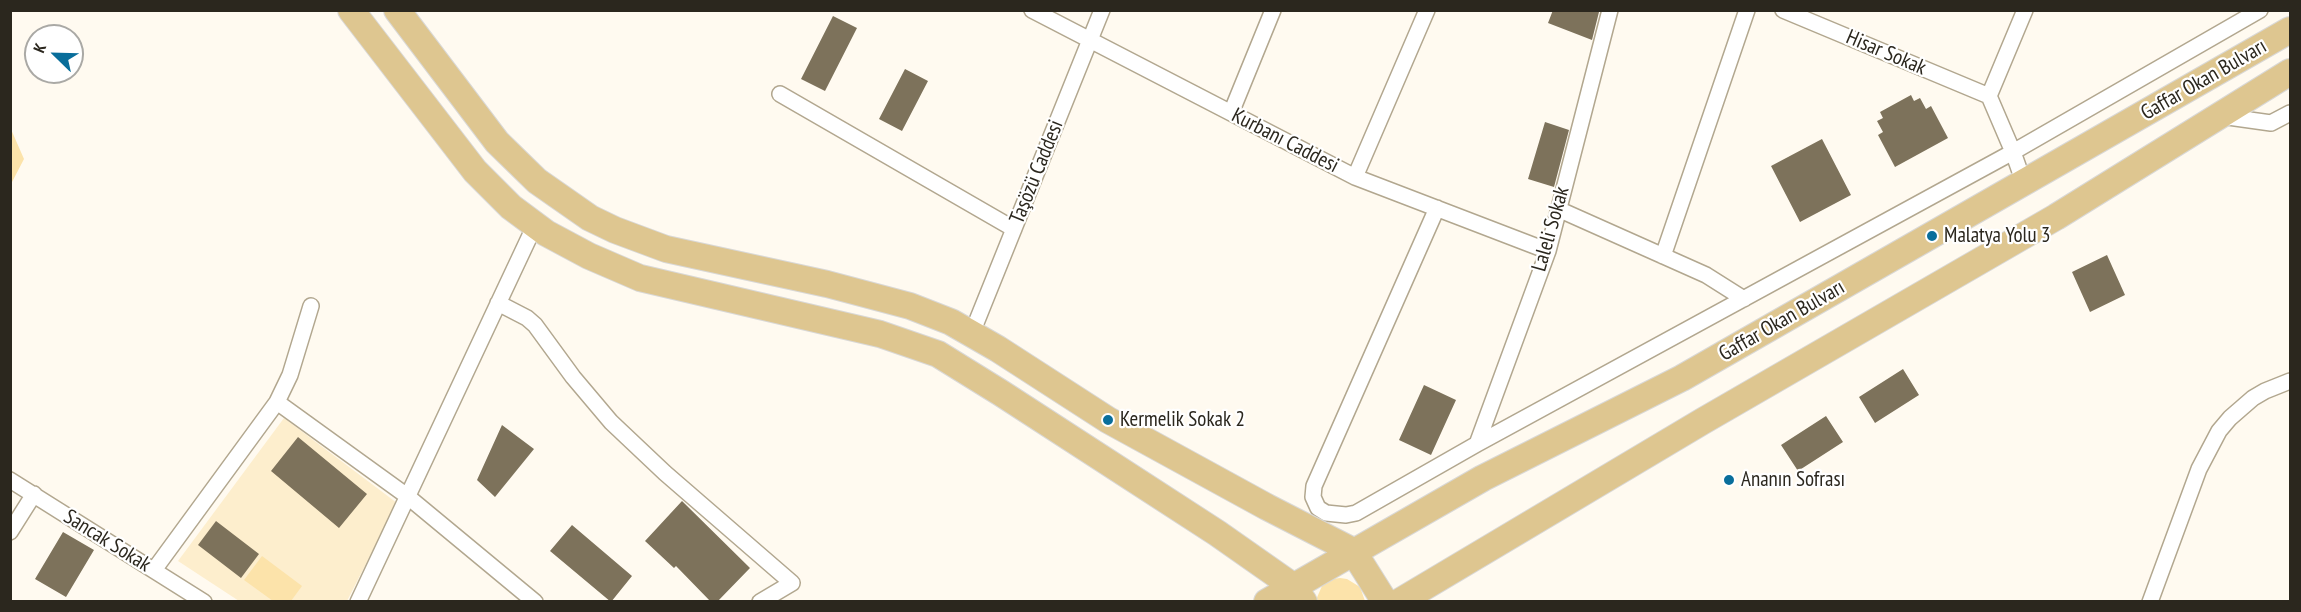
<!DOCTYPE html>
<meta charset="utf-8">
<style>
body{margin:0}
#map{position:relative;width:2301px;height:612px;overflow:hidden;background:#fffaf0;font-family:"PT Sans Narrow",sans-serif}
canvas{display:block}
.frame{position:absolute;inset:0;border:12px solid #2b271e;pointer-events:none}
.north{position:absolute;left:24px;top:24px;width:60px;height:60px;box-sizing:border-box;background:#fff;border:2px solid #aaa9a5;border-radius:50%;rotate:293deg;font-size:16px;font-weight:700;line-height:24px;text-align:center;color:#2b271e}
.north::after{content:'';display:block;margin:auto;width:21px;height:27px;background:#096e9b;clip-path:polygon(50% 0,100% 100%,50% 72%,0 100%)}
</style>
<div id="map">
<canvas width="2301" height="612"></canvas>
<div class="frame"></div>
<div class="north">K</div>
</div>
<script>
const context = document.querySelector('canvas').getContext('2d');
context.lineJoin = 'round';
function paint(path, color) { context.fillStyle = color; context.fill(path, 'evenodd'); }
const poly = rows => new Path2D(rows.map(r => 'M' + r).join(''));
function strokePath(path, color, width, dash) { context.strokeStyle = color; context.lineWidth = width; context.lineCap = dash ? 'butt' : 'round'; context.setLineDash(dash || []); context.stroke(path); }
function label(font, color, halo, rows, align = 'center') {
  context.font = font + ' "PT Sans Narrow",sans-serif'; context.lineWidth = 4.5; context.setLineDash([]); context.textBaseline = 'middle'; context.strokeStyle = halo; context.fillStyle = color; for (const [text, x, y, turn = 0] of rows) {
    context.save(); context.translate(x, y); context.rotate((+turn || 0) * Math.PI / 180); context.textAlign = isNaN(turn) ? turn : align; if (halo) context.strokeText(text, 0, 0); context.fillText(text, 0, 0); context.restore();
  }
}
paint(poly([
 [284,418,397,503,347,601,239,601,178,561]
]), '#fdeecd');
paint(poly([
 [10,127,24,159,11,184,10,184],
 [262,556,302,586,291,601,273,601,244,580],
 [1340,578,1347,579,1360,587,1365,601,1315,602,1322,586,1333,579]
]), '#fce3aa');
paint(poly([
 [1553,10,1599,12,1592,40,1548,23],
 [833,16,857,28,825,91,801,79],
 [905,69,928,81,902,131,879,119],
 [1911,95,1914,101,1920,98,1926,109,1931,106,1948,138,1895,167,1878,135,1883,132,1877,121,1883,118,1880,112],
 [1545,122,1569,130,1554,187,1528,179],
 [1822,139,1851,195,1800,222,1771,166],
 [2107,255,2125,295,2090,312,2072,272],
 [1903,369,1919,395,1875,423,1859,397],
 [1424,385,1456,400,1431,455,1399,440],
 [1826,416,1843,442,1798,471,1781,445],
 [502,425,534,449,495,497,477,480],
 [298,437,367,494,339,528,271,471],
 [682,501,750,568,717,602,711,602,676,566,674,568,645,541],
 [216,521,259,554,241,578,198,545],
 [572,525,632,576,611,602,550,551],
 [63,532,94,550,66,597,35,579]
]), '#7d725b');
const minor = poly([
 [1032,10,1355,177,1548,251],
 [1783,10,1989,96],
 [780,94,1014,229],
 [1231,113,1273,10],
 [2221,116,2271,123,2290,113],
 [1355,177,1427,10],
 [2024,183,2013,152,1989,96,2025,10],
 [1437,208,1314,486,1313,497,1318,508,1326,513,1346,515,1356,513,1477,444,2013,152,2260,10],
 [1558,209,1706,275,1744,299],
 [1663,256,1747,10],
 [498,303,527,318,535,325,573,377,611,422,665,473,792,583,760,602],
 [972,333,1102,10],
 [277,402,407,496,535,602],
 [1477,444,1548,251,1610,10],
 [10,480,204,602],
 [10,532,34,494],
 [154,570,277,402,290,375,311,306],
 [358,602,535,225],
 [2150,602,2199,469,2219,431,2230,418,2253,398,2265,391,2290,381]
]);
const trunk = poly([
 [351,10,475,171,511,207,546,233,589,256,640,278,880,334,938,354,1001,393,1217,533,1294,587,1304,602],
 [397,10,497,142,537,181,590,218,615,230,666,249,827,284,910,306,951,322,998,349,1108,420,1267,507,1353,551,1385,602],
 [1267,602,1483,478,1682,378,2290,30],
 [1399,602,1703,421,2056,217,2290,72]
]);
strokePath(minor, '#b2a78f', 18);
strokePath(trunk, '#d9d8d6', 28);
strokePath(minor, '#fff', 15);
strokePath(trunk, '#dec690', 26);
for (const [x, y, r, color] of [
 [1932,236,6,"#096e9b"],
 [1108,420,6,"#096e9b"],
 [1729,480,6,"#096e9b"]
]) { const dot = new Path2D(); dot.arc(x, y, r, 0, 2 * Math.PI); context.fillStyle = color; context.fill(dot); strokePath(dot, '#fff', 2); }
label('21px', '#2b271e', '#fff', [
 ["Hisar Sokak",1886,53,23],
 ["Gaffar Okan Bulvarı",2204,80,-30],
 ["Kurbanı Caddesi",1285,141,27],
 ["Taşözü Caddesi",1037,172,-68],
 ["Laleli Sokak",1551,229,-74],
 ["Gaffar Okan Bulvarı",1782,321,-30],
 ["Sancak Sokak",107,541,32]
]);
label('21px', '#2b271e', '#fff', [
 ["Malatya Yolu 3",1944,236],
 ["Kermelik Sokak 2",1120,420],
 ["Ananın Sofrası",1741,480]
], 'left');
</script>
